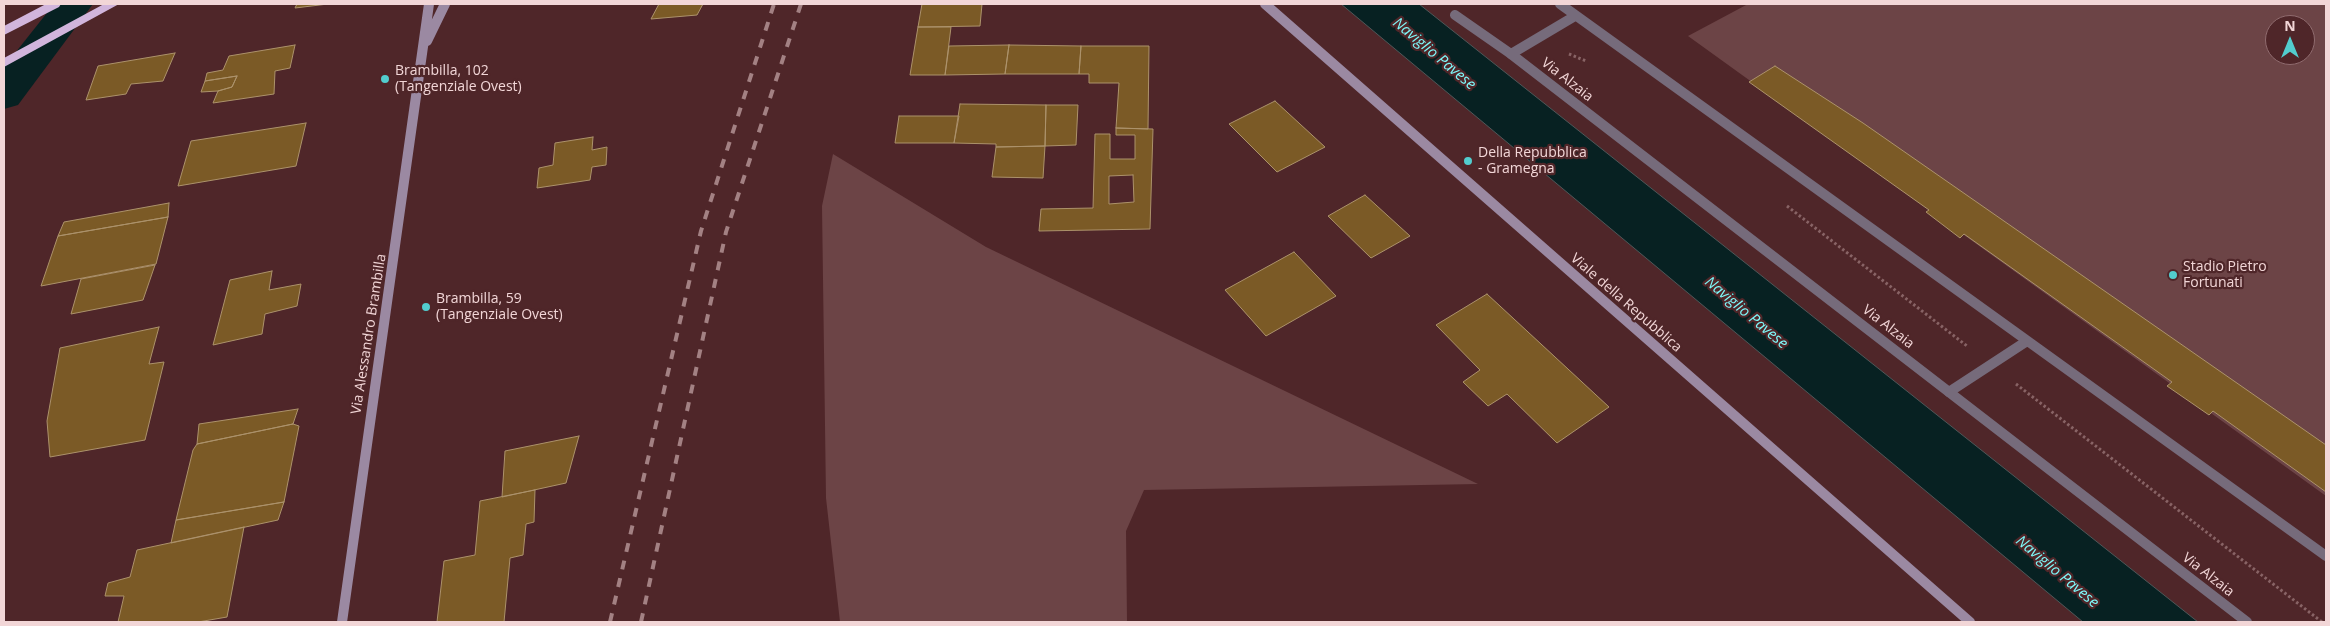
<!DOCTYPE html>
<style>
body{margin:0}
#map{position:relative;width:2330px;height:626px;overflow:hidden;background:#4f2629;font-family:"Open Sans",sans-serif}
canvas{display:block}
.frame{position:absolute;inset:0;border:5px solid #f2d6d7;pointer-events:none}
.north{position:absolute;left:2265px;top:15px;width:50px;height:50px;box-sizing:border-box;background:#4f2629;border:1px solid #906c6f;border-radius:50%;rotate:0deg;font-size:14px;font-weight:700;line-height:20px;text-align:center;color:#f2d6d7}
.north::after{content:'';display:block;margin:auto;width:18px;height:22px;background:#52cdce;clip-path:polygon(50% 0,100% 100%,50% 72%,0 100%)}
</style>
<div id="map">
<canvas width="2330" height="626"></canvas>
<div class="frame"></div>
<div class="north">N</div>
</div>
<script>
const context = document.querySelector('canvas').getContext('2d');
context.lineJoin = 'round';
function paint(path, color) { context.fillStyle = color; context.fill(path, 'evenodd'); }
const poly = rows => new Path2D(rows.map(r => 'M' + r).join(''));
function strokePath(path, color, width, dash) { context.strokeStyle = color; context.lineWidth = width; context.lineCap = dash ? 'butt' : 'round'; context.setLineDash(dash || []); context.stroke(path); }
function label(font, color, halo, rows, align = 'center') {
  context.font = font + ' "Open Sans",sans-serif'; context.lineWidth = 4.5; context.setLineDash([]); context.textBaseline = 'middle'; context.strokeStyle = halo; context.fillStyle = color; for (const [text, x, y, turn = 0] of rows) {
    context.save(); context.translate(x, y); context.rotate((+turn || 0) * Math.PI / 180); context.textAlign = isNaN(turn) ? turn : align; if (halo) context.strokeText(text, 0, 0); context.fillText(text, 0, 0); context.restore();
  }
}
paint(poly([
 [1748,4,2326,4,2326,496,1688,36],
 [2275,25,2305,25,2305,55,2275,55],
 [833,154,986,247,1478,484,1144,490,1126,531,1127,622,840,622,826,498,822,206]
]), '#6c4446');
const water = poly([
 [1341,4,1419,4,2198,622,2083,622,1341,4]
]);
paint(water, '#072122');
strokePath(water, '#4e5758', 1);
paint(poly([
 [54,4,93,4,18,105,4,109,4,67,54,4]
]), '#072122');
const building = poly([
 [297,4,328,4,295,8,297,4],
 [659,4,703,4,697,15,651,19,659,4],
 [922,4,982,4,980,26,918,27,922,4],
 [918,27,951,27,945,75,910,75,918,27],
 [295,45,290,68,275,71,274,94,213,103,218,91,232,87,237,76,205,81,207,73,223,70,229,56,295,45],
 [1009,45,1005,74,945,75,949,46,1009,45],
 [1009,45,1081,46,1079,74,1005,74,1009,45],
 [1081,46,1149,46,1148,129,1116,128,1119,83,1089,83,1089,74,1079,74,1081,46],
 [175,53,163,81,131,84,126,94,86,100,98,66,175,53],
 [1775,66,1863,123,2326,445,2326,492,2213,411,2209,415,2167,386,2172,382,1964,234,1960,238,1926,212,1929,210,1749,82,1775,66],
 [237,76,232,87,218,91,201,92,205,81,237,76],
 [1275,101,1325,147,1277,172,1229,124,1275,101],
 [960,104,1046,105,1045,146,996,147,996,144,954,143,960,104],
 [1046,105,1078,105,1076,145,1045,146,1046,105],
 [899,116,959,116,954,143,895,143,899,116],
 [306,123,296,166,178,186,191,141,306,123],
 [1116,128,1153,129,1150,229,1039,231,1041,209,1093,208,1095,134,1110,134,1110,159,1135,159,1135,135,1116,135,1116,128],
 [1133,175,1134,202,1109,204,1109,176,1133,175],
 [593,137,592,150,607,147,606,165,592,167,590,180,537,188,539,168,553,165,555,143,593,137],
 [1045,146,1043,178,992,177,996,147,1045,146],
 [1365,195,1410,236,1371,258,1328,216,1365,195],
 [169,203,168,217,58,236,64,222,169,203],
 [168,217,156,264,41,286,58,236,168,217],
 [1294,252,1336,296,1266,336,1225,290,1294,252],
 [155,265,143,300,71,314,81,279,155,265],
 [272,271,269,290,301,284,297,306,265,314,262,334,213,345,230,280,272,271],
 [1487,294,1609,407,1557,443,1507,394,1488,406,1463,382,1480,370,1436,325,1487,294],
 [159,327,149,364,164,362,145,440,50,457,47,421,60,348,159,327],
 [298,409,293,424,197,444,199,424,298,409],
 [293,424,299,426,284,502,176,520,193,450,197,444,293,424],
 [579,436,566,483,502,497,505,451,579,436],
 [535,490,534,522,526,524,523,555,510,558,504,622,437,622,444,561,475,555,480,501,535,490],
 [284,502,278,520,171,543,176,520,284,502],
 [244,527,227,617,198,622,118,622,124,596,105,596,108,583,130,577,137,550,244,527]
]);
paint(building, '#7b5a26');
strokePath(building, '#ac926b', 1);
strokePath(poly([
 [1569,54,1586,61],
 [1787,206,1967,346],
 [2016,384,2322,622]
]), '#886365', 3, [2.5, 2.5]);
strokePath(poly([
 [1560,4,2326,556],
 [1455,15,1511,54,1575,16],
 [1949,392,2027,341]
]), '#766b7b', 10);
strokePath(poly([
 [1511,54,2247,622]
]), '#766b7b', 10);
strokePath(poly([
 [1265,4,1970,622],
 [427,41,445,4],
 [342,622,429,4]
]), '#9b89a2', 10);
paint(poly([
 [46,4,61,4,59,7,4,35,4,26,46,4],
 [104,4,119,4,4,67,4,58,104,4]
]), '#d1b5dc');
strokePath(poly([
 [610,622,701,231,774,4],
 [641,622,726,232,801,4]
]), '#a38183', 4, [9, 9]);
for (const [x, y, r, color] of [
 [385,79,5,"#52cdce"],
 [1468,161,5,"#52cdce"],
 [2173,275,5,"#52cdce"],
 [426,307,5,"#52cdce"]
]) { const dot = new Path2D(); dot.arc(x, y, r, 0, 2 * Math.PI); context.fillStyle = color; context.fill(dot); strokePath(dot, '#4f2629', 2); }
label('14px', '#f2d6d7', '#4f2629', [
 ["Brambilla, 102",395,71],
 ["(Tangenziale Ovest)",395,87],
 ["Della Repubblica",1478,153],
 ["- Gramegna",1478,169],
 ["Stadio Pietro",2183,267],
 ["Fortunati",2183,283],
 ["Brambilla, 59",436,299],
 ["(Tangenziale Ovest)",436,315]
], 'left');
label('14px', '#f2d6d7', '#4f2629', [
 ["Via Alzaia",1567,80,38],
 ["Viale della Repubblica",1626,303,41],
 ["Via Alzaia",1888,327,38],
 ["Via Alessandro Brambilla",369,334,-81],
 ["Via Alzaia",2208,575,38]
]);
label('italic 15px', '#7efafb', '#4f2629', [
 ["Naviglio Pavese",1434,54,40],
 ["Naviglio Pavese",1746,313,40],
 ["Naviglio Pavese",2057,572,40]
]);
</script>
